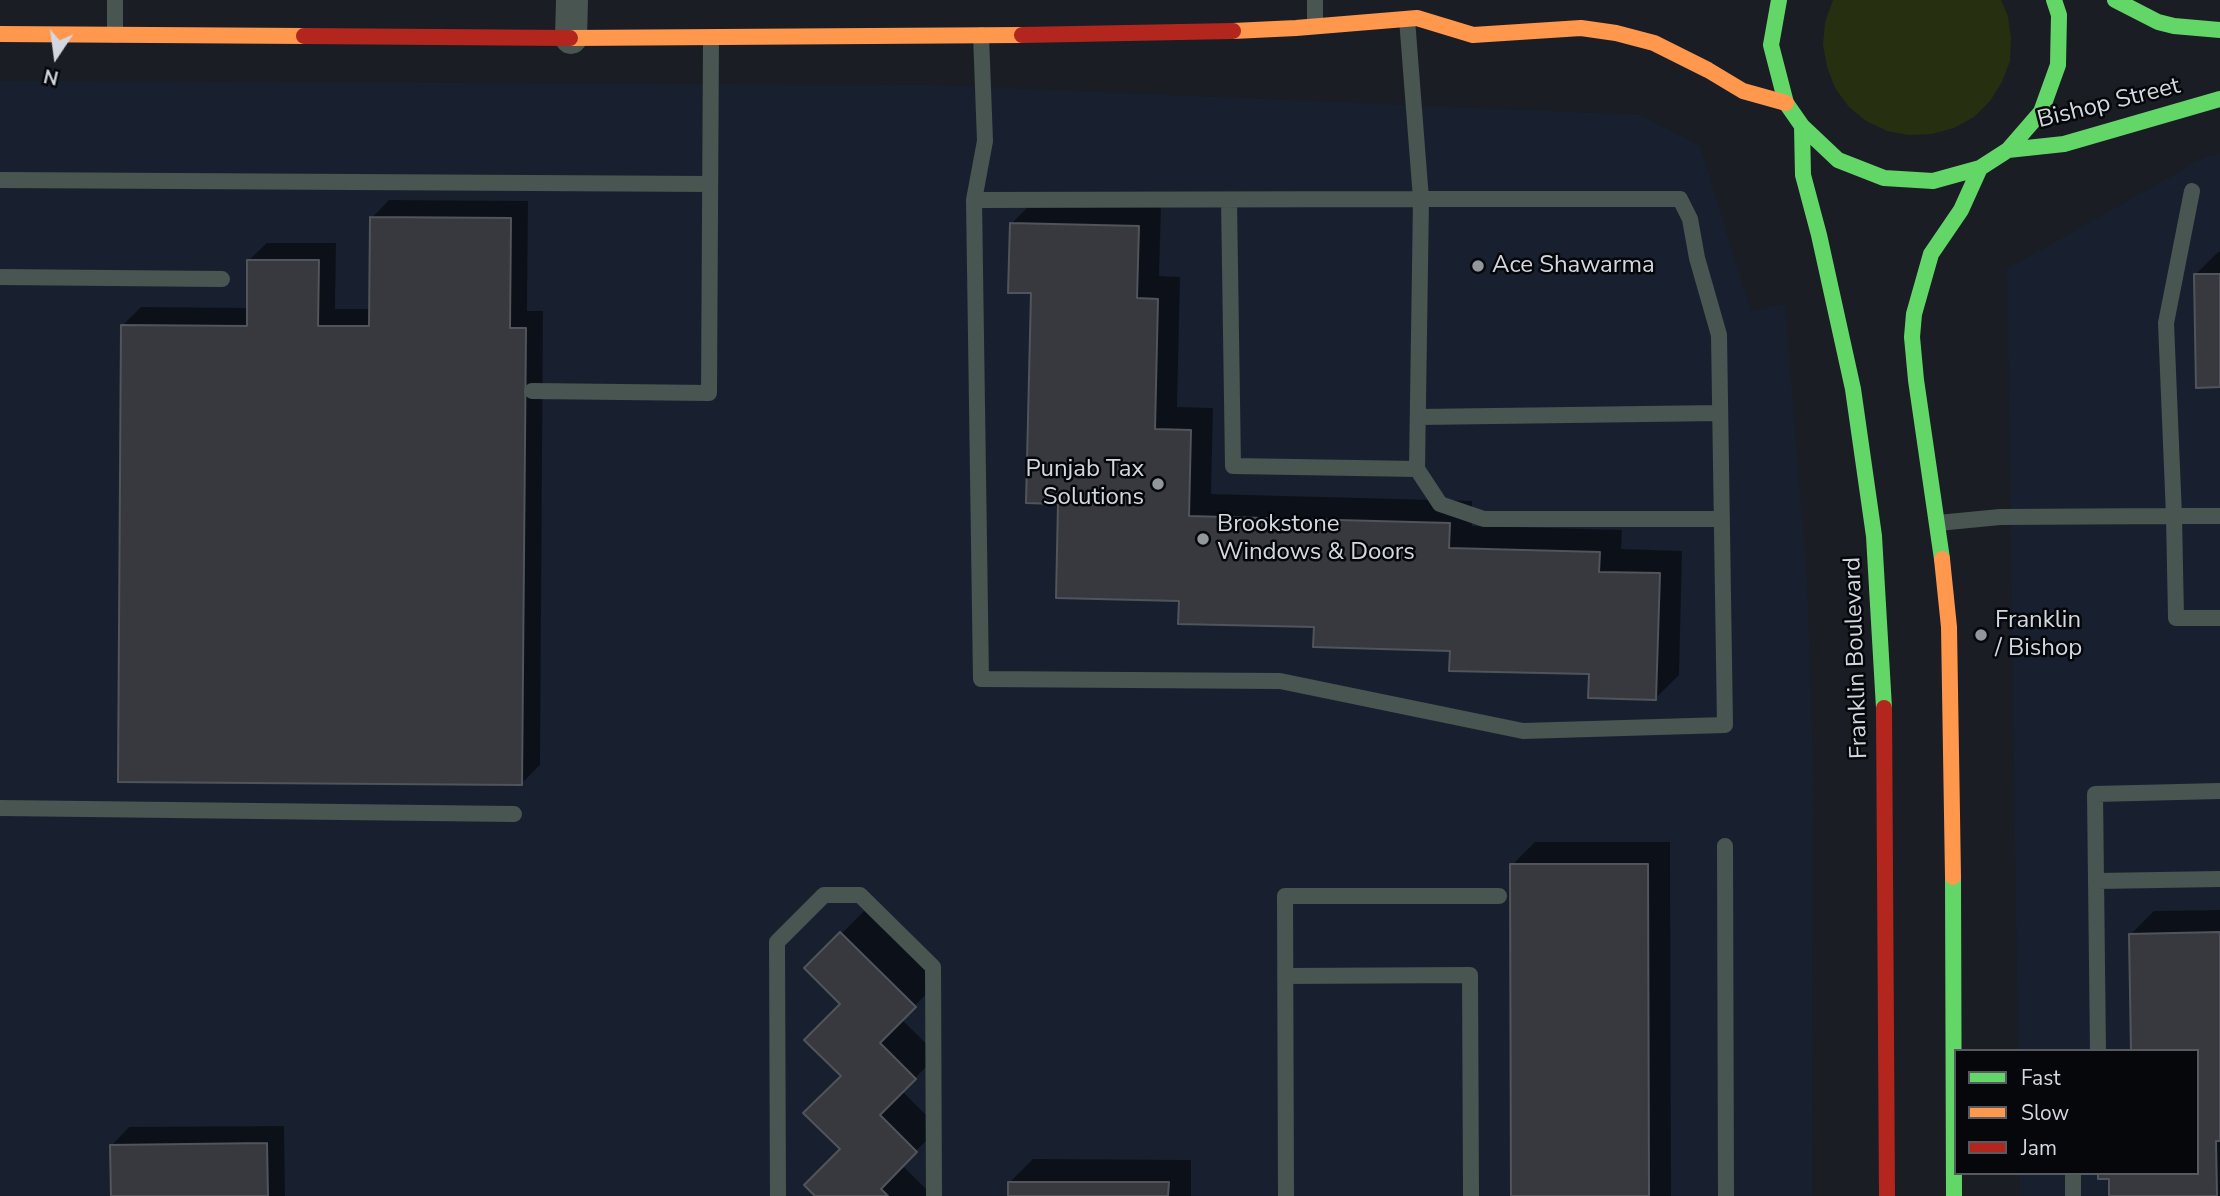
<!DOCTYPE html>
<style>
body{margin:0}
#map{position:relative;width:2220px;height:1196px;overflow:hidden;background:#1a1d23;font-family:"Nunito Sans",sans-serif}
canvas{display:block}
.legend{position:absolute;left:1954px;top:1049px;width:245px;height:126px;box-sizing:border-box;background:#05070b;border:2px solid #575a60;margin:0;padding:9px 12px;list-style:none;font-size:21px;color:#d3d7df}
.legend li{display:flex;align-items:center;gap:14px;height:35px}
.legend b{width:35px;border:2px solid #575a60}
.north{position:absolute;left:21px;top:21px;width:70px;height:70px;-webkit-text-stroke:5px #05070b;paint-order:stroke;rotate:193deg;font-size:19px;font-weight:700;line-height:28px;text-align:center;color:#d3d7df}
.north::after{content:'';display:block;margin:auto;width:24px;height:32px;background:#d3d7df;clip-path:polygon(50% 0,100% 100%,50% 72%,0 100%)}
</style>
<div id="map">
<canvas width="2220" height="1196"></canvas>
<ul class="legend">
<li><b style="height:9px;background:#63d668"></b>Fast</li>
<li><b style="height:9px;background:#ff974d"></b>Slow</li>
<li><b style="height:9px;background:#b3261e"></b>Jam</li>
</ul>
<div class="north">N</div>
</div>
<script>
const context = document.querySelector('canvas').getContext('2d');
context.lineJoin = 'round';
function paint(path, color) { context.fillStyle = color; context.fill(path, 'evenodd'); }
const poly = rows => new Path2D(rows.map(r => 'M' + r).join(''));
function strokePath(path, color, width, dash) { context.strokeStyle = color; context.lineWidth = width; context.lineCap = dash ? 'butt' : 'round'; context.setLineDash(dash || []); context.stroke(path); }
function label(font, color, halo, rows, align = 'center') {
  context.font = font + ' "Nunito Sans",sans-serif'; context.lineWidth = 5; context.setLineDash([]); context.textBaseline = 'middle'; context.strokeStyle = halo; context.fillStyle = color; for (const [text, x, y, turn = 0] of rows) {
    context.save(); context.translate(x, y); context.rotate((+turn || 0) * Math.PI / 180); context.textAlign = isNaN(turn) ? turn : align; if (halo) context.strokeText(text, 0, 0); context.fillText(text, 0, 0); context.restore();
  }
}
paint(poly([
 [0,81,933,85,1640,115,1700,146,1751,311,1785,304,1807,577,1813,762,1812,1196,0,1196],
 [2220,154,2220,1196,2020,1196,2020,1173,2197,1173,2197,1051,2018,1051,2007,269,2207,156]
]), '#18202f');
paint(poly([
 [1833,0,2001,0,2008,16,2011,38,2010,61,2002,82,1990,101,1974,117,1954,128,1932,134,1909,135,1887,131,1866,121,1849,107,1835,88,1827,67,1823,45,1825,22]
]), '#272f11');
paint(poly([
 [389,200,528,201,527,311,543,311,540,765,522,783,123,325,141,307,249,308,249,260,267,243,336,243,335,309,371,309,372,218],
 [1035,200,1161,203,1159,276,1180,277,1177,407,1213,408,1211,494,1472,501,1472,526,1622,530,1621,549,1682,551,1679,675,1656,698,1591,673,1316,626,1181,599,1060,502,1033,291,1012,223],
 [2218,252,2220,252,2220,385,2195,275],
 [1535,842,1670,842,1671,1196,1512,1196,1512,865],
 [2220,910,2220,1196,2111,1196,2197,1173,2197,1051,2131,934,2154,911],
 [864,911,938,983,901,1019,938,1055,902,1091,939,1128,902,1165,933,1196,817,1196,843,1149,842,1004,807,968],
 [284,1126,285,1196,112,1196,112,1145,129,1127],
 [1033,1159,1191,1160,1191,1196,1010,1196,1010,1182]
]), '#0007');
const building = poly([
 [370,217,511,218,510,328,526,328,522,785,118,782,121,325,247,326,247,260,319,260,318,326,369,326,370,217],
 [1010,223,1139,226,1137,298,1158,299,1155,429,1191,430,1189,516,1450,523,1449,548,1600,552,1599,572,1660,573,1656,700,1588,698,1589,674,1449,671,1450,651,1313,647,1314,627,1178,624,1179,601,1056,598,1058,504,1026,503,1031,293,1008,293,1010,223],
 [2194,274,2220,274,2220,387,2196,388,2194,274],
 [1510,864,1648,864,1649,1196,1511,1196,1510,864],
 [840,932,916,1007,880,1043,916,1079,880,1115,917,1152,881,1189,888,1196,815,1196,804,1185,840,1149,803,1113,841,1076,804,1040,840,1004,804,968,840,932],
 [2220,932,2220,1141,2216,1141,2217,1196,2109,1196,2109,1179,2098,1179,2098,1173,2197,1173,2197,1051,2131,1051,2129,934,2220,932],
 [267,1143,268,1196,111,1196,110,1145,267,1143],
 [1008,1182,1169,1182,1168,1196,1008,1196,1008,1182]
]);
paint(building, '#37393e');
strokePath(building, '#51545a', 2);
strokePath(poly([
 [1315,0,1315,26],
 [1407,19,1421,199,974,200,981,679,1280,681,1523,731,1725,725,1719,335,1697,258,1690,219,1680,199,1421,199,1417,469,1440,504,1484,519,1722,519],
 [115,35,115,0],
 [0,180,709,184],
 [974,200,985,141,981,35],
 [1229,200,1233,466,1417,469],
 [0,277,222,279],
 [532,391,709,393,711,37],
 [1419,417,1720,413],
 [2220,516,2174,516,2176,618,2220,618],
 [1938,523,2000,517,2174,516,2166,323,2192,191],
 [0,808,514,814],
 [1725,846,1726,1196],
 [2097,881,2220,879],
 [1285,976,1470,975,1471,1196],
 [2098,1051,2095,794,2220,791],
 [2073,1173,2073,1196],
 [778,1196,777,942,824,895,860,895,933,967,934,1196],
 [1286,1196,1285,896,1499,896]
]), '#485551', 16);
strokePath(poly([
 [571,38,572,0]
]), '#485551', 32);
strokePath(poly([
 [1779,0,1771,45,1786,103,1802,126,1838,160,1884,178,1933,181,1980,168,2008,150,2041,112,2058,65,2059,15,2054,0],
 [2115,0,2158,22,2174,26,2220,30],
 [1802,126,1803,175,1819,235,1853,389,1874,536,1884,708],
 [2008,150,2064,144,2220,99],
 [1942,559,1916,380,1912,337,1914,314,1931,254,1961,210,1980,168],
 [1953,877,1954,1196]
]), '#63d668', 16);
strokePath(poly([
 [1233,31,1296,28,1417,18,1473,35,1581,28,1616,33,1654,43,1708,70,1743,91,1786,103],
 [0,34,304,36],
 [570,38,1022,35],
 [1942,559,1949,627,1953,877]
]), '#ff974d', 16);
strokePath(poly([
 [1022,35,1233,31],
 [304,36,570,38],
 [1884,708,1887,1196]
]), '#b3261e', 16);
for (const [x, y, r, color] of [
 [1478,266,7,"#92969d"],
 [1158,484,7,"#92969d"],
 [1203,539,7,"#92969d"],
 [1981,635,7,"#92969d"]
]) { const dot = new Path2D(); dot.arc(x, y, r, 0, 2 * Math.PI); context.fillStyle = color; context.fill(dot); strokePath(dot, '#05070b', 2.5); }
label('24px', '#d3d7df', '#05070b', [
 ["Bishop Street",2109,104,-14],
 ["Franklin Boulevard",1857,658,-92]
]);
label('24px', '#d3d7df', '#05070b', [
 ["Ace Shawarma",1492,266],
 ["Punjab Tax",1144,470,"right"],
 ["Solutions",1144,498,"right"],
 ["Brookstone",1217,525],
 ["Windows & Doors",1217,553],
 ["Franklin",1995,621],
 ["/ Bishop",1995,649]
], 'left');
</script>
